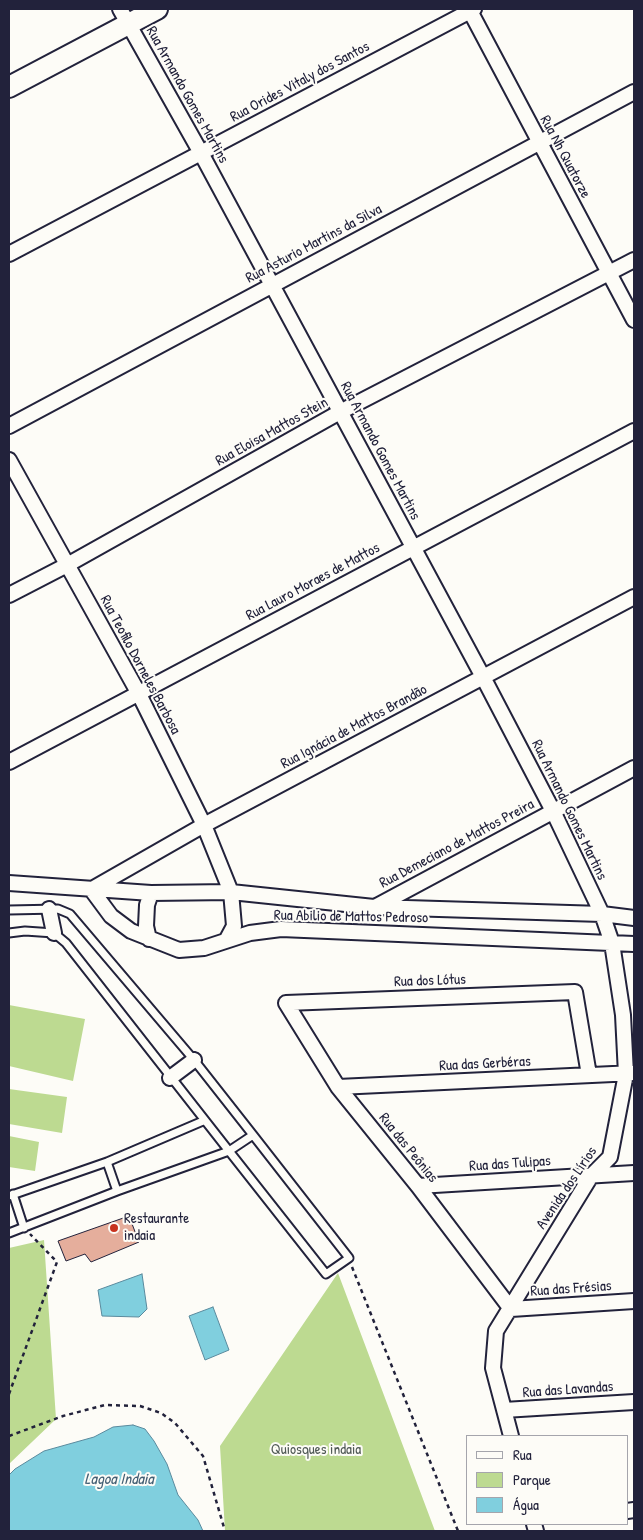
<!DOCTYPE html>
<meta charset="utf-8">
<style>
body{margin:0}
#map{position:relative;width:643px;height:1540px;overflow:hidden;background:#fdfcf7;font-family:"Patrick Hand",sans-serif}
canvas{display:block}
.frame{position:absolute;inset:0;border:10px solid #22223b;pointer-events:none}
.legend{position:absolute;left:466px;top:1435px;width:162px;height:90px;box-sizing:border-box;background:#fdfcf7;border:1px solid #a5a5ac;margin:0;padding:6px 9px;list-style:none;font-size:15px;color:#22223b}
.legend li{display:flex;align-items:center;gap:10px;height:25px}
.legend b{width:25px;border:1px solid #a5a5ac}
</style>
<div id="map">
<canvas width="643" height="1540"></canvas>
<div class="frame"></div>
<ul class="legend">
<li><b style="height:6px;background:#fdfcf7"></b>Rua</li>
<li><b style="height:14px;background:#bdda91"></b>Parque</li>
<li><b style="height:14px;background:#80cfde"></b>Água</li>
</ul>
</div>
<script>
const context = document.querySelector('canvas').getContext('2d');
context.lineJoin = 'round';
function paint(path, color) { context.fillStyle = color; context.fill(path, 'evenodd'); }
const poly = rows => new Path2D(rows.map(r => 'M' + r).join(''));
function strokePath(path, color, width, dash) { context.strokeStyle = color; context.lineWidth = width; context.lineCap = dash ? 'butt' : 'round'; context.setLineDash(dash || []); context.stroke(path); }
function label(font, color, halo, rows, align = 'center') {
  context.font = font + ' "Patrick Hand",sans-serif'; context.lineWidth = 4; context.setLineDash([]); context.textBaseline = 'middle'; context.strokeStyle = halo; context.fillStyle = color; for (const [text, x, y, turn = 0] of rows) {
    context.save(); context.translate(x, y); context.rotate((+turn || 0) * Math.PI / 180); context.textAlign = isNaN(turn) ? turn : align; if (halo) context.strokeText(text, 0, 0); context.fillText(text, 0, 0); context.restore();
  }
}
paint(poly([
 [9,1005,85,1019,73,1081,9,1066],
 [9,1089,67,1097,62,1133,9,1124],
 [9,1136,39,1142,35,1171,9,1167],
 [44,1240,56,1419,9,1464,9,1248],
 [338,1273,435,1531,225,1531,220,1446]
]), '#bdda91');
const water = poly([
 [142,1274,147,1309,139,1317,102,1316,98,1290,142,1274],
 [213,1307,229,1350,205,1360,189,1316,213,1307],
 [133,1425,145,1429,154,1441,167,1464,178,1495,198,1520,203,1531,9,1531,9,1475,15,1469,44,1451,94,1437,113,1427,133,1425]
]);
paint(water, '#80cfde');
strokePath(water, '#5a8a9d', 1);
const building = poly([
 [129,1216,139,1242,91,1262,85,1254,66,1261,58,1241,129,1216]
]);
paint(building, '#e5ae9c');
strokePath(building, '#22223b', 1);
const lane = poly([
 [9,910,58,909,70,914,194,1060,253,1135,229,1151,66,943,54,933,25,931,9,933],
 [107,1162,117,1191],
 [13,1194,24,1228],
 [9,1196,107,1162,203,1121],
 [9,1233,117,1191,229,1151,326,1274,349,1258,253,1135]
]);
const street = poly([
 [120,9,201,153,483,677,553,811,602,914,612,943,623,1015,626,1074,610,1157,591,1176,496,1331,493,1368,511,1436],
 [469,9,634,320],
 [9,254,474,9],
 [9,426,634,92],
 [9,460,139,694,204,825,231,892,234,926,227,939],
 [9,595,67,565,340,412,634,260],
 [9,762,634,431],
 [9,883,151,893,231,892,374,907,602,914,634,918],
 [91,889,111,916,131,931,179,950,204,948,250,933,281,929,634,944],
 [92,889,204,825,634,597],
 [375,907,634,768],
 [49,909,54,933],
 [149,939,146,926,147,905,151,893],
 [589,1075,575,992,286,1003,338,1087,418,1186,511,1309,634,1301],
 [170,1078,194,1060],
 [338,1087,634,1073],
 [418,1186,634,1173],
 [504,1410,634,1402],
 [627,1511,634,1510],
 [534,1524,536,1531]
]);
const secondary = poly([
 [9,87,157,9]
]);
strokePath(lane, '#22223b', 11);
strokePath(street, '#22223b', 18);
strokePath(secondary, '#22223b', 24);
strokePath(poly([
 [352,1267,458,1531],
 [9,1394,57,1262,30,1234],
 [9,1436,63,1416,105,1405,140,1406,161,1413,175,1423,203,1456,225,1531]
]), '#22223b', 2.5, [4, 4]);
strokePath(lane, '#fdfcf7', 7);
strokePath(street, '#fdfcf7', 14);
strokePath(secondary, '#fdfcf7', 20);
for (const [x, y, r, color] of [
 [114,1228,5,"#c8321e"]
]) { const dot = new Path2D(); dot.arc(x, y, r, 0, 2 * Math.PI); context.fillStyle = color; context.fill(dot); strokePath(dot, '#fdfcf7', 2); }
label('15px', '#22223b', '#fdfcf7', [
 ["Rua Orides Vitaly dos Santos",300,82,-28],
 ["Rua Armando Gomes Martins",187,95,61],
 ["Rua Nh Quatorze",565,157,62],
 ["Rua Asturio Martins da Silva",314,244,-28],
 ["Rua Eloisa Mattos Stein",272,432,-29],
 ["Rua Armando Gomes Martins",380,451,62],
 ["Rua Lauro Moraes de Mattos",313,582,-28],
 ["Rua Teofilo Dorneles Barbosa",140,665,62],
 ["Rua Ignácia de Mattos Brandão",354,727,-28],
 ["Rua Armando Gomes Martins",569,810,64],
 ["Rua Demeciano de Mattos Preira",457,844,-28],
 ["Rua Abilio de Mattos Pedroso",351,917,1],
 ["Rua dos Lótus",430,981,-2],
 ["Rua das Gerbéras",485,1064,-3],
 ["Rua das Peônias",408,1148,51],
 ["Rua das Tulipas",510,1164,-4],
 ["Avenida dos Lírios",567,1188,-56],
 ["Rua das Frésias",571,1289,-4],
 ["Rua das Lavandas",568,1390,-4]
]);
label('15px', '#22223b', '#fdfcf7', [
 ["Restaurante",124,1219],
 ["indaia",124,1236]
], 'left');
label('15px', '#505955', '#fdfcf7', [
 ["Quiosques indaia",316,1450]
]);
label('italic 16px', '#435f74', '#fdfcf7', [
 ["Lagoa Indaia",119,1480]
]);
</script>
